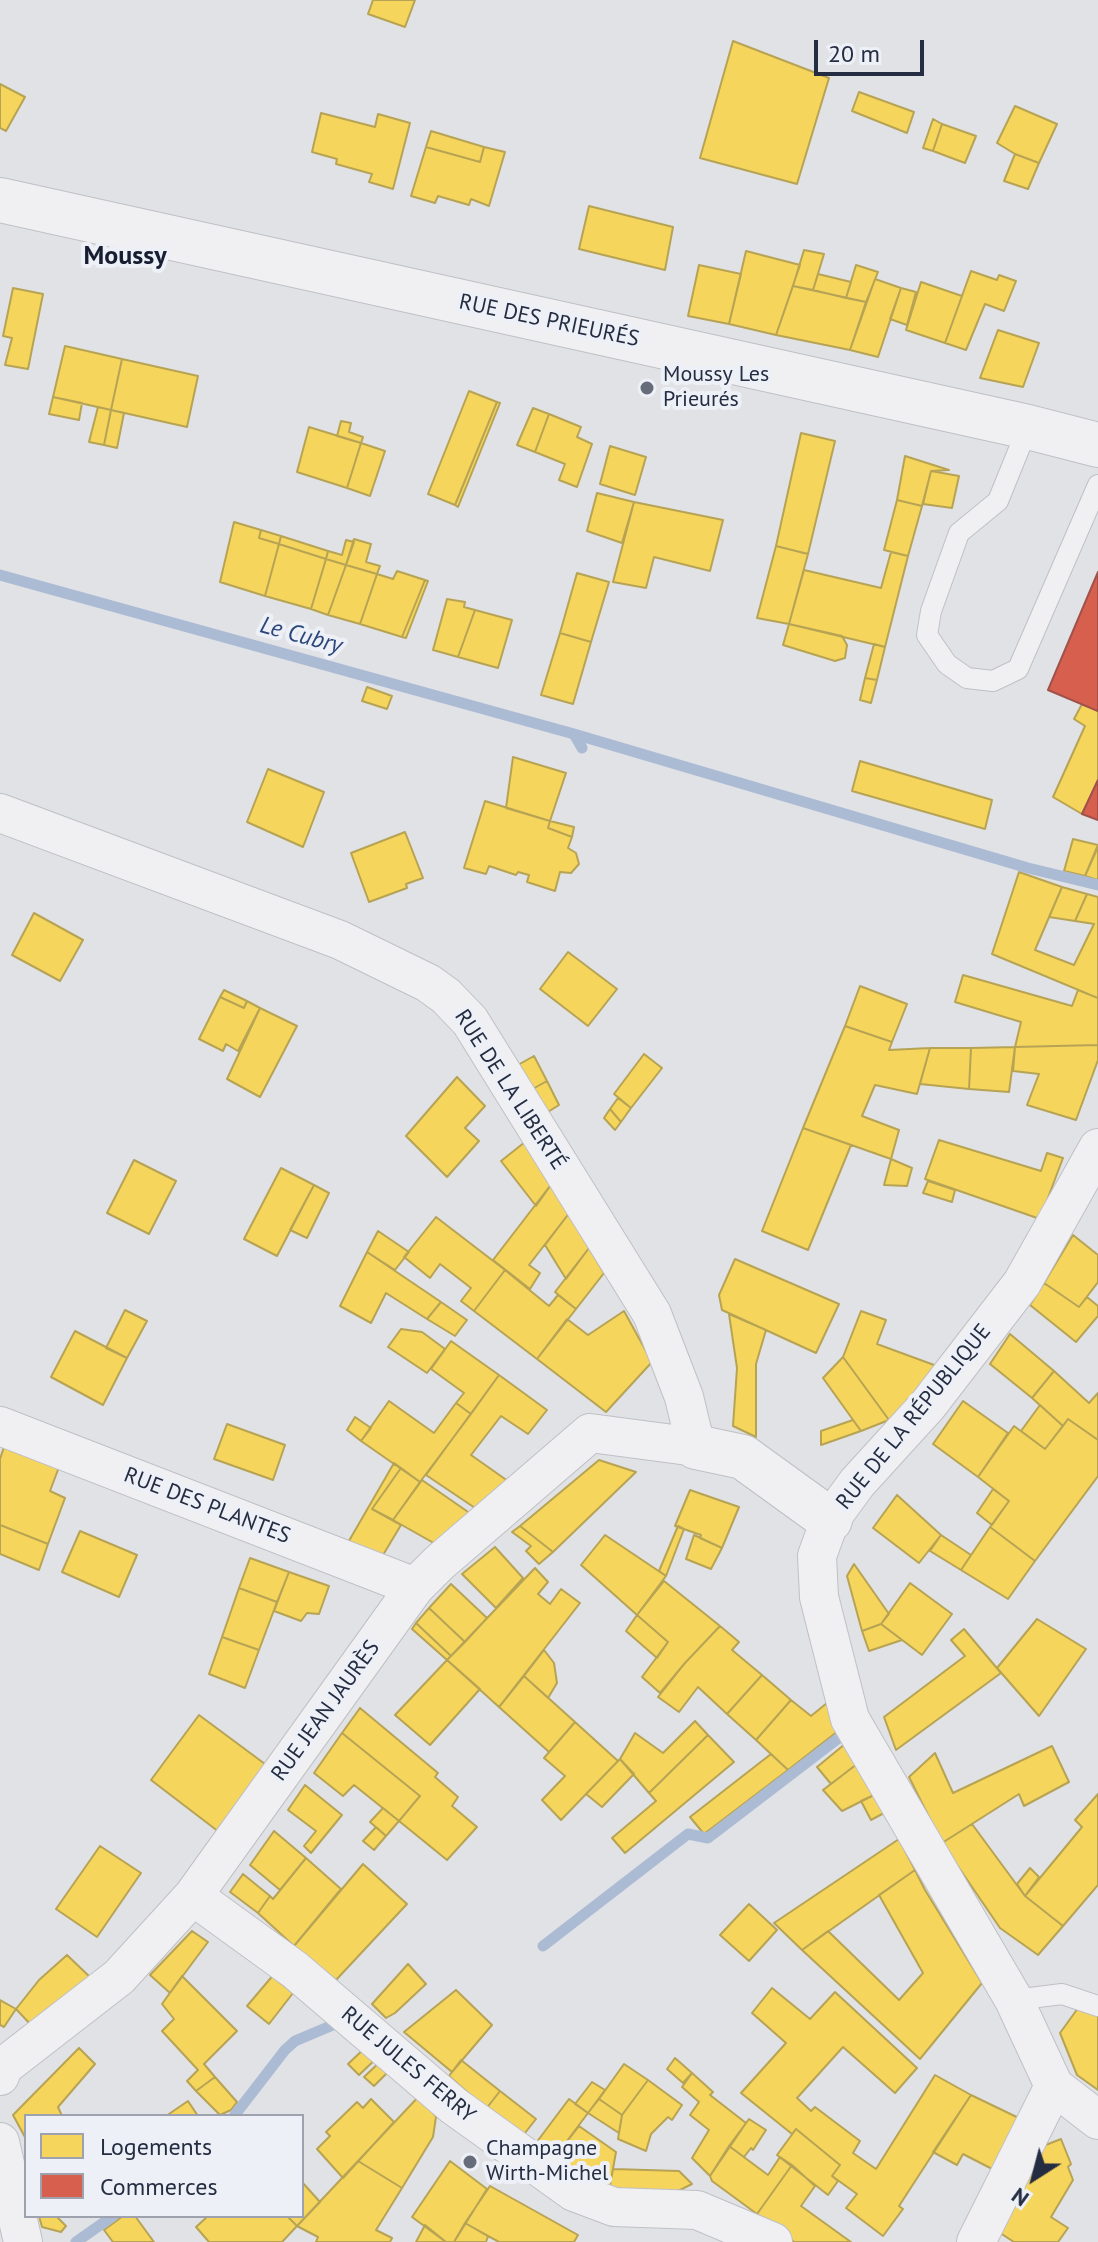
<!DOCTYPE html>
<meta charset="utf-8">
<style>
body{margin:0}
#map{position:relative;width:1098px;height:2242px;overflow:hidden;background:#e1e2e6;font-family:"PT Sans",sans-serif}
canvas{display:block}
.legend{position:absolute;left:24px;top:2114px;width:280px;height:104px;box-sizing:border-box;background:#edf0f6;border:2px solid #9da2ae;margin:0;padding:10px 14px;list-style:none;font-size:24px;color:#252d42}
.legend li{display:flex;align-items:center;gap:16px;height:40px}
.legend b{width:40px;border:2px solid #9da2ae}
.north{position:absolute;left:994px;top:2138px;width:80px;height:80px;-webkit-text-stroke:6px #edf0f6;paint-order:stroke;rotate:216deg;font-size:22px;font-weight:700;line-height:32px;text-align:center;color:#252d42}
.north::after{content:'';display:block;margin:auto;width:28px;height:36px;background:#252d42;clip-path:polygon(50% 0,100% 100%,50% 72%,0 100%)}
.scale{position:absolute;left:814px;top:40px;width:110px;height:36px;box-sizing:border-box;border:4px solid #252d42;border-top:0;padding-left:10px;font-size:24px;line-height:28px;white-space:nowrap;color:#252d42;-webkit-text-stroke:6px #edf0f6;paint-order:stroke}
</style>
<div id="map">
<canvas width="1098" height="2242"></canvas>
<ul class="legend">
<li><b style="height:22px;background:#f6d55c"></b>Logements</li>
<li><b style="height:22px;background:#d6604d"></b>Commerces</li>
</ul>
<div class="north">N</div>
<div class="scale">20 m</div>
</div>
<script>
const context = document.querySelector('canvas').getContext('2d');
context.lineJoin = 'round';
function paint(path, color) { context.fillStyle = color; context.fill(path, 'evenodd'); }
const poly = rows => new Path2D(rows.map(r => 'M' + r).join(''));
function strokePath(path, color, width, dash) { context.strokeStyle = color; context.lineWidth = width; context.lineCap = dash ? 'butt' : 'round'; context.setLineDash(dash || []); context.stroke(path); }
function label(font, color, halo, rows, align = 'center') {
  context.font = font + ' "PT Sans",sans-serif'; context.lineWidth = 8; context.setLineDash([]); context.textBaseline = 'middle'; context.strokeStyle = halo; context.fillStyle = color; for (const [text, x, y, turn = 0] of rows) {
    context.save(); context.translate(x, y); context.rotate((+turn || 0) * Math.PI / 180); context.textAlign = isNaN(turn) ? turn : align; if (halo) context.strokeText(text, 0, 0); context.fillText(text, 0, 0); context.restore();
  }
}
const homes = poly([
 [373,0,415,0,405,27,368,14,373,0],
 [733,41,829,78,797,184,700,158,733,41],
 [0,84,25,97,6,131,0,128,0,84],
 [859,92,914,112,907,133,852,111,859,92],
 [1015,106,1057,124,1039,163,1015,154,997,143,1015,106],
 [321,113,375,127,378,114,410,123,393,189,369,182,372,174,336,164,337,159,312,152,321,113],
 [933,119,942,124,933,151,923,148,933,119],
 [942,124,976,136,965,163,933,151,942,124],
 [431,131,484,147,480,162,426,147,431,131],
 [426,147,480,162,484,147,505,152,489,206,471,199,469,205,438,196,435,203,411,196,426,147],
 [1015,154,1039,163,1028,189,1004,181,1015,154],
 [589,206,673,227,665,270,579,249,589,206],
 [804,250,824,254,813,290,793,286,804,250],
 [746,251,800,265,776,335,729,324,746,251],
 [699,265,741,274,729,324,688,316,699,265],
 [856,265,878,272,866,302,846,298,856,265],
 [971,271,997,280,999,275,1016,281,1004,311,985,304,966,350,945,343,971,271],
 [818,274,851,282,846,298,813,290,818,274],
 [875,279,901,288,878,357,850,350,875,279],
 [921,282,962,296,945,343,906,330,921,282],
 [793,286,866,302,850,350,776,335,793,286],
 [13,288,43,294,28,369,5,365,12,338,3,336,13,288],
 [901,288,916,292,907,325,890,319,901,288],
 [998,330,1039,343,1023,387,980,378,998,330],
 [65,346,122,359,111,410,53,397,65,346],
 [122,359,198,376,187,427,111,410,122,359],
 [469,391,497,402,455,505,428,494,469,391],
 [53,397,82,403,79,420,49,414,53,397],
 [497,402,500,403,458,507,455,505,497,402],
 [98,407,111,410,104,445,89,442,98,407],
 [533,408,549,414,535,452,517,445,533,408],
 [111,410,124,413,117,448,104,445,111,410],
 [549,414,581,427,577,437,592,444,577,487,559,480,565,464,535,452,549,414],
 [341,421,351,423,349,432,363,437,361,443,337,436,341,421],
 [309,427,361,443,347,488,297,472,309,427],
 [801,433,835,441,808,554,776,546,801,433],
 [361,443,385,451,370,496,347,488,361,443],
 [610,446,646,457,635,495,600,484,610,446],
 [905,456,949,470,931,471,922,506,897,500,905,456],
 [931,471,959,476,952,508,923,504,931,471],
 [597,493,634,502,622,543,587,531,597,493],
 [897,500,922,506,908,556,884,550,897,500],
 [634,502,723,520,710,571,654,557,646,588,613,582,634,502],
 [234,522,261,530,259,538,279,544,265,596,220,582,234,522],
 [261,530,281,536,279,544,259,538,261,530],
 [281,536,328,551,326,559,279,544,281,536],
 [354,539,371,544,366,562,380,566,377,574,346,565,354,539],
 [346,540,354,542,346,565,326,559,328,551,342,555,346,540],
 [279,544,326,559,311,609,265,596,279,544],
 [776,546,808,554,789,624,757,618,776,546],
 [891,552,908,556,885,647,789,624,804,570,881,588,891,552],
 [326,559,346,565,328,615,311,609,326,559],
 [346,565,377,574,360,624,328,615,346,565],
 [397,571,425,580,402,637,360,624,377,574,393,579,397,571],
 [577,573,609,582,591,642,560,633,577,573],
 [425,580,428,581,406,638,402,637,425,580],
 [447,599,465,602,464,607,475,610,458,657,433,650,447,599],
 [475,610,512,620,498,668,458,657,475,610],
 [789,624,842,636,847,645,845,658,835,661,783,645,789,624],
 [560,633,591,642,573,704,541,695,560,633],
 [874,644,885,647,877,680,865,678,874,644],
 [865,678,877,680,871,703,860,700,865,678],
 [367,687,392,696,387,709,362,701,367,687],
 [1082,704,1098,711,1098,780,1082,814,1053,797,1085,726,1074,719,1082,704],
 [513,757,566,773,550,821,506,808,513,757],
 [860,761,992,800,985,829,852,791,860,761],
 [268,769,324,792,303,847,247,822,268,769],
 [485,801,550,821,548,828,572,837,568,848,576,853,579,864,571,873,560,872,555,891,527,882,529,875,518,872,516,875,489,866,486,874,464,868,485,801],
 [550,821,574,827,572,837,548,828,550,821],
 [405,832,423,878,406,884,407,888,369,902,351,853,405,832],
 [1073,839,1098,845,1085,876,1064,871,1073,839],
 [1098,847,1098,880,1085,876,1098,847],
 [1019,872,1062,887,1035,950,1074,965,1094,924,1075,921,1087,894,1098,897,1098,998,992,954,1019,872],
 [1062,887,1087,894,1075,921,1049,917,1062,887],
 [34,913,83,940,60,981,12,955,34,913],
 [568,952,617,989,588,1026,540,989,568,952],
 [963,975,1072,1006,1078,990,1098,998,1098,1045,1015,1047,1021,1022,955,1002,963,975],
 [860,986,907,1004,892,1042,845,1026,860,986],
 [224,990,247,1001,244,1008,220,997,224,990],
 [220,997,244,1008,247,1001,260,1008,238,1051,226,1044,223,1051,199,1039,220,997],
 [260,1008,297,1026,260,1097,227,1079,260,1008],
 [845,1026,892,1042,889,1050,930,1048,917,1094,875,1085,862,1116,899,1130,891,1159,803,1128,845,1026],
 [1098,1045,1098,1060,1076,1120,1027,1105,1039,1074,1013,1071,1015,1047,1098,1045],
 [1015,1047,1009,1092,969,1089,971,1048,1015,1047],
 [930,1048,971,1048,969,1089,920,1084,930,1048],
 [644,1054,662,1068,631,1108,614,1094,644,1054],
 [534,1056,547,1081,529,1091,516,1066,534,1056],
 [457,1077,485,1106,465,1128,479,1141,447,1177,406,1136,457,1077],
 [547,1081,559,1105,543,1115,529,1091,547,1081],
 [618,1098,631,1108,621,1122,610,1109,618,1098],
 [610,1109,621,1122,615,1130,604,1118,610,1109],
 [803,1128,851,1145,808,1250,762,1231,803,1128],
 [530,1138,553,1182,536,1206,501,1161,530,1138],
 [939,1140,1041,1171,1047,1153,1063,1158,1040,1219,925,1179,939,1140],
 [891,1159,912,1168,907,1186,884,1185,891,1159],
 [134,1160,176,1181,149,1234,107,1213,134,1160],
 [281,1168,314,1185,277,1256,244,1239,281,1168],
 [928,1181,955,1190,952,1202,923,1193,928,1181],
 [553,1182,570,1212,529,1265,540,1273,530,1289,493,1260,553,1182],
 [314,1185,329,1193,307,1238,290,1230,314,1185],
 [570,1212,589,1248,566,1279,545,1245,570,1212],
 [436,1217,505,1270,474,1311,461,1301,471,1288,440,1264,430,1278,404,1257,436,1217],
 [378,1231,409,1252,395,1270,367,1252,378,1231],
 [1073,1235,1098,1255,1098,1282,1079,1307,1044,1283,1073,1235],
 [589,1248,604,1273,576,1309,555,1292,589,1248],
 [367,1252,441,1302,427,1319,386,1293,371,1323,340,1306,367,1252],
 [735,1259,839,1304,816,1353,722,1310,719,1295,735,1259],
 [505,1270,549,1306,558,1295,576,1309,537,1359,474,1311,505,1270],
 [1044,1283,1079,1307,1087,1297,1098,1306,1098,1316,1076,1342,1030,1305,1044,1283],
 [441,1302,467,1320,455,1336,427,1319,441,1302],
 [125,1310,147,1321,127,1358,106,1348,125,1310],
 [624,1311,652,1362,606,1412,537,1359,567,1319,588,1335,624,1311],
 [861,1311,886,1320,877,1344,945,1369,889,1420,843,1357,861,1311],
 [729,1314,766,1330,756,1364,756,1437,733,1426,737,1368,729,1314],
 [401,1329,422,1332,445,1349,427,1373,388,1347,401,1329],
 [75,1331,127,1358,103,1405,51,1377,75,1331],
 [1010,1334,1054,1371,1032,1398,990,1364,1010,1334],
 [451,1341,499,1375,471,1414,456,1403,464,1393,431,1369,451,1341],
 [843,1357,889,1420,861,1431,823,1378,843,1357],
 [1054,1371,1089,1403,1098,1393,1098,1440,1068,1419,1063,1426,1032,1398,1054,1371],
 [499,1375,547,1410,528,1434,501,1416,471,1455,515,1486,484,1514,426,1475,499,1375],
 [389,1401,434,1433,456,1403,471,1414,420,1482,361,1441,389,1401],
 [963,1401,1008,1433,978,1477,933,1444,963,1401],
 [1040,1405,1063,1426,1045,1449,1021,1431,1040,1405],
 [355,1417,371,1428,361,1441,347,1430,355,1417],
 [1068,1419,1098,1440,1098,1476,1035,1561,990,1527,1009,1501,978,1477,1014,1426,1045,1449,1068,1419],
 [853,1420,861,1431,821,1445,821,1431,853,1420],
 [227,1424,285,1445,273,1480,214,1459,227,1424],
 [4,1447,59,1467,50,1491,65,1498,48,1544,0,1525,0,1459,4,1447],
 [599,1460,636,1472,553,1552,520,1526,599,1460],
 [394,1463,401,1468,372,1509,401,1525,380,1560,346,1546,394,1463],
 [401,1468,420,1482,393,1520,372,1509,401,1468],
 [422,1480,471,1514,439,1546,393,1520,422,1480],
 [993,1489,1009,1501,992,1525,977,1513,993,1489],
 [690,1490,739,1507,722,1548,700,1538,701,1535,675,1526,690,1490],
 [897,1495,941,1535,919,1563,873,1528,897,1495],
 [0,1525,48,1544,39,1570,0,1554,0,1525],
 [520,1526,553,1552,539,1564,526,1551,531,1546,512,1532,520,1526],
 [678,1526,684,1529,666,1576,659,1571,678,1526],
 [990,1527,1035,1561,1008,1599,961,1570,990,1527],
 [80,1531,137,1555,119,1597,62,1572,80,1531],
 [605,1535,666,1576,637,1615,581,1565,605,1535],
 [694,1535,722,1548,711,1569,686,1559,694,1535],
 [941,1535,971,1555,961,1570,930,1551,941,1535],
 [495,1547,523,1578,496,1608,462,1574,495,1547],
 [250,1558,289,1572,277,1602,239,1588,250,1558],
 [854,1564,889,1614,881,1624,862,1631,847,1576,854,1564],
 [535,1568,548,1582,538,1594,550,1604,561,1589,580,1603,499,1707,447,1660,535,1568],
 [289,1572,329,1586,319,1614,307,1613,301,1621,274,1611,289,1572],
 [664,1581,720,1626,685,1663,660,1693,642,1677,668,1642,637,1615,664,1581],
 [910,1583,952,1614,922,1655,881,1624,910,1583],
 [451,1584,487,1618,465,1642,429,1608,451,1584],
 [239,1588,277,1602,259,1650,222,1637,239,1588],
 [429,1608,465,1642,451,1656,416,1623,429,1608],
 [637,1615,668,1642,657,1658,626,1631,637,1615],
 [1037,1619,1086,1649,1039,1716,997,1668,1037,1619],
 [416,1623,451,1656,447,1660,412,1629,416,1623],
 [881,1624,902,1640,869,1651,862,1631,881,1624],
 [720,1626,739,1642,732,1650,762,1675,727,1714,698,1687,679,1712,658,1697,685,1663,720,1626],
 [964,1629,1001,1673,896,1750,884,1717,965,1656,951,1640,964,1629],
 [222,1637,259,1650,245,1688,209,1674,222,1637],
 [544,1650,554,1663,557,1683,548,1698,524,1676,544,1650],
 [447,1660,480,1689,430,1745,395,1715,447,1660],
 [762,1675,791,1700,756,1740,727,1714,762,1675],
 [524,1676,575,1722,549,1752,499,1707,524,1676],
 [791,1700,811,1716,827,1703,838,1731,788,1770,756,1740,791,1700],
 [360,1708,438,1773,435,1777,458,1797,452,1806,477,1827,447,1860,399,1821,420,1796,342,1733,360,1708],
 [199,1715,269,1767,219,1832,151,1780,199,1715],
 [695,1721,708,1735,649,1793,620,1759,635,1733,663,1753,695,1721],
 [575,1722,618,1761,561,1820,542,1800,565,1776,544,1758,575,1722],
 [342,1733,420,1796,399,1821,354,1785,343,1796,314,1773,342,1733],
 [708,1735,734,1762,625,1853,612,1838,656,1801,649,1793,708,1735],
 [845,1744,857,1764,831,1784,817,1767,845,1744],
 [1052,1746,1069,1782,1024,1806,1019,1794,942,1843,909,1777,935,1753,953,1793,1052,1746],
 [771,1754,788,1770,704,1834,690,1817,771,1754],
 [620,1759,634,1774,602,1807,586,1794,620,1759],
 [857,1764,874,1795,842,1811,823,1790,857,1764],
 [305,1785,342,1815,311,1853,304,1846,316,1831,288,1810,305,1785],
 [1098,1794,1098,1885,1063,1926,1025,1896,1082,1827,1075,1820,1098,1794],
 [874,1795,884,1813,871,1820,861,1801,874,1795],
 [383,1808,399,1821,386,1836,370,1822,383,1808],
 [972,1824,1025,1896,1063,1926,1038,1955,1000,1928,942,1843,972,1824],
 [376,1827,386,1836,374,1850,363,1841,376,1827],
 [274,1831,306,1858,280,1890,250,1865,274,1831],
 [899,1839,915,1870,802,1950,774,1923,899,1839],
 [100,1846,141,1873,97,1937,56,1909,100,1846],
 [306,1858,341,1889,294,1946,258,1913,270,1896,273,1899,306,1858],
 [363,1864,407,1904,336,1980,294,1946,363,1864],
 [1030,1868,1039,1877,1025,1896,1017,1884,1030,1868],
 [915,1870,925,1890,982,1983,920,2059,802,1950,828,1931,899,2000,923,1973,879,1895,915,1870],
 [243,1874,270,1896,258,1913,230,1892,243,1874],
 [749,1904,777,1930,749,1961,720,1935,749,1904],
 [192,1931,208,1942,170,1993,150,1975,192,1931],
 [67,1955,91,1978,32,2026,16,2009,39,1980,67,1955],
 [408,1964,426,1984,395,2013,386,2018,372,2004,408,1964],
 [275,1973,277,1980,293,1993,269,2024,247,2006,275,1973],
 [182,1976,237,2031,204,2064,215,2077,196,2091,187,2081,198,2070,162,2031,174,2019,162,2004,182,1976],
 [772,1988,810,2019,835,1992,917,2068,895,2093,843,2047,797,2098,811,2111,815,2107,860,2141,853,2153,876,2169,935,2075,971,2095,899,2206,903,2209,883,2236,846,2208,857,2194,832,2176,840,2165,796,2129,792,2134,741,2093,786,2043,752,2013,772,1988],
 [456,1990,492,2025,452,2072,404,2032,456,1990],
 [0,2000,16,2009,4,2027,0,2025,0,2000],
 [1081,2004,1098,2016,1098,2090,1077,2075,1060,2033,1081,2004],
 [369,2044,381,2054,359,2075,348,2064,369,2044],
 [79,2048,95,2064,58,2107,62,2116,26,2116,26,2139,13,2115,79,2048],
 [385,2057,395,2065,374,2086,364,2077,385,2057],
 [675,2058,692,2073,683,2083,667,2069,675,2058],
 [461,2060,500,2091,486,2109,449,2076,461,2060],
 [624,2064,648,2080,622,2115,599,2099,624,2064],
 [692,2073,713,2092,710,2095,746,2123,710,2176,692,2158,709,2130,690,2115,699,2102,682,2087,692,2073],
 [215,2077,237,2102,231,2110,220,2115,196,2091,215,2077],
 [648,2080,682,2105,672,2120,668,2117,651,2134,646,2151,618,2139,622,2115,648,2080],
 [592,2082,605,2090,588,2113,575,2104,592,2082],
 [500,2091,536,2119,521,2138,486,2109,500,2091],
 [421,2094,436,2117,433,2137,402,2188,358,2161,421,2094],
 [971,2095,1025,2121,1000,2173,963,2154,957,2165,933,2152,971,2095],
 [371,2099,394,2122,343,2178,317,2149,330,2136,326,2132,357,2102,363,2108,371,2099],
 [569,2099,588,2113,555,2157,536,2143,569,2099],
 [599,2099,622,2115,619,2133,588,2113,599,2099],
 [188,2101,198,2116,166,2116,188,2101],
 [749,2119,766,2130,753,2150,751,2148,744,2157,729,2146,749,2119],
 [579,2126,616,2152,607,2202,555,2157,579,2126],
 [796,2129,840,2165,832,2176,838,2181,828,2195,777,2155,796,2129],
 [1061,2139,1071,2164,1068,2167,1073,2180,1051,2217,1068,2228,1058,2242,1014,2242,994,2229,1043,2146,1061,2139],
 [729,2146,768,2175,780,2157,792,2165,757,2214,712,2181,710,2176,729,2146],
 [358,2161,402,2188,376,2230,392,2238,390,2242,316,2242,318,2237,297,2226,358,2161],
 [450,2161,487,2189,454,2242,446,2242,412,2217,450,2161],
 [792,2165,815,2186,801,2206,851,2242,794,2242,757,2214,792,2165],
 [613,2169,679,2171,692,2184,648,2206,607,2202,613,2169],
 [302,2182,320,2202,297,2226,287,2216,302,2216,302,2182],
 [490,2186,578,2235,574,2242,499,2242,488,2236,465,2223,490,2186],
 [39,2216,56,2216,66,2226,61,2232,42,2227,39,2216],
 [123,2216,135,2216,154,2242,113,2242,104,2230,123,2216],
 [208,2216,287,2216,297,2226,282,2242,209,2242,196,2227,208,2216],
 [465,2223,488,2236,486,2242,454,2242,465,2223],
 [425,2225,446,2242,416,2242,425,2225]
]);
paint(homes, '#f6d55c');
strokePath(homes, '#b7a354', 2);
const shops = poly([
 [1098,572,1098,711,1048,690,1098,572],
 [1098,780,1098,820,1082,814,1098,780]
]);
paint(shops, '#d6604d');
strokePath(shops, '#a1514a', 2);
strokePath(poly([
 [0,575,574,734,1028,868,1098,885],
 [574,734,582,748],
 [543,1946,688,1834,708,1838,844,1734],
 [234,2116,285,2050,295,2041,340,2022],
 [76,2242,113,2216]
]), '#acbbd4', 11);
const service = poly([
 [1028,427,998,501,959,533,931,611,927,635,947,664,967,678,993,681,1018,669,1098,485],
 [1014,2000,1062,1994,1098,2006]
]);
const minor = poly([
 [0,813,340,940,428,983,446,996,470,1021,652,1314,684,1397,696,1447,590,1433,439,1563,415,1587,193,1896,119,1977,3,2067,0,2076],
 [1098,1148,1022,1283,928,1405,857,1483,830,1520,817,1556,819,1597,850,1719,1014,2000,1054,2086,1098,2120],
 [0,1426,415,1587],
 [193,1896,295,1970,454,2106,574,2192,614,2207,697,2210,773,2242],
 [0,2142,23,2242],
 [976,2242,1054,2086]
]);
const tertiary = poly([
 [0,200,1028,427,1098,445],
 [696,1447,743,1457,830,1520]
]);
strokePath(service, '#bfc0c4', 22);
strokePath(minor, '#bfc0c4', 40);
strokePath(tertiary, '#bfc0c4', 46);
strokePath(service, '#f0f0f3', 20);
strokePath(minor, '#f0f0f3', 38);
strokePath(tertiary, '#f0f0f3', 44);
for (const [x, y, r, color] of [
 [647,388,8,"#676c7b"],
 [470,2162,8,"#676c7b"]
]) { const dot = new Path2D(); dot.arc(x, y, r, 0, 2 * Math.PI); context.fillStyle = color; context.fill(dot); strokePath(dot, '#edf0f6', 3); }
label('22px', '#252d42', '#edf0f6', [
 ["RUE DES PRIEURÉS",549,321,12],
 ["RUE DE LA LIBERTÉ",510,1090,57],
 ["RUE DE LA RÉPUBLIQUE",914,1417,-51],
 ["RUE DES PLANTES",207,1506,21],
 ["RUE JEAN JAURÈS",326,1711,-54],
 ["RUE JULES FERRY",408,2065,40]
]);
label('22px', '#252d42', '#edf0f6', [
 ["Moussy Les",663,375],
 ["Prieurés",663,400],
 ["Champagne",486,2149],
 ["Wirth-Michel",486,2174]
], 'left');
label('italic 24px', '#2b467a', '#edf0f6', [
 ["Le Cubry",301,636,15]
]);
label('bold 26px', '#181e32', '#edf0f6', [
 ["Moussy",125,257]
]);
</script>
